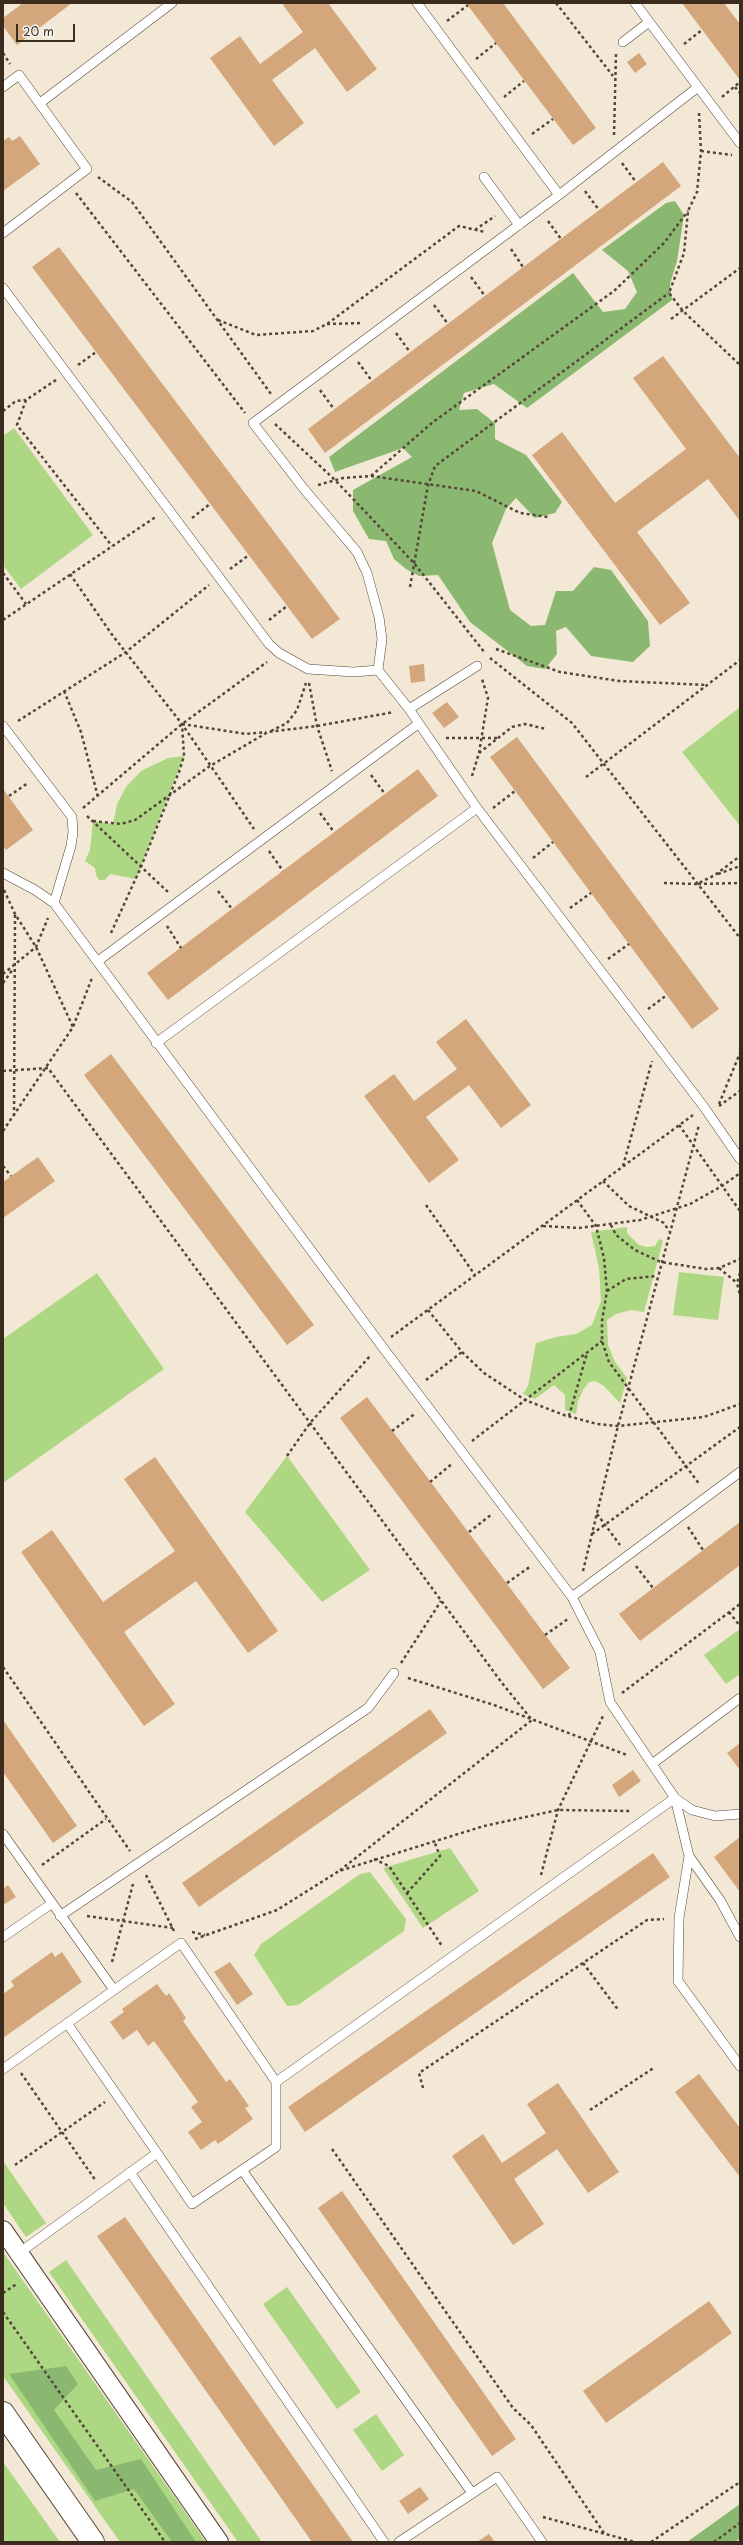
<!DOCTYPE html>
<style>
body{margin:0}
#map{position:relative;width:743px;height:2545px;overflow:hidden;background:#f2e8d5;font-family:"Playpen Sans",sans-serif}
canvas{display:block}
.frame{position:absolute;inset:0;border:4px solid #3b2a1e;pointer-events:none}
.scale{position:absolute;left:16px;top:24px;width:59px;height:18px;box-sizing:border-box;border:2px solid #3b2a1e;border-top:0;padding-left:5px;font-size:12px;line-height:14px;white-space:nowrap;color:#3b2a1e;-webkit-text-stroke:3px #f6f6f2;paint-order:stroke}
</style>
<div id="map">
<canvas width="743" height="2545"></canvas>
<div class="frame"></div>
<div class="scale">20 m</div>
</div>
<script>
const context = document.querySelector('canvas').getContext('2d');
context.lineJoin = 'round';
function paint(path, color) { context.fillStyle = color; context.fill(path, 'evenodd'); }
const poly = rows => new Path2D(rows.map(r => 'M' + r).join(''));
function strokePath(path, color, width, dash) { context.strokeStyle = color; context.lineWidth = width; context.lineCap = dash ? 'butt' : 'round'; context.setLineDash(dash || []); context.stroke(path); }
paint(poly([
 [14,428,93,535,21,589,3,565,3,436],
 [740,707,740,826,682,752],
 [184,756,136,879,110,874,105,880,99,880,96,875,95,868,85,861,90,850,93,821,113,824,117,804,126,787,141,771,168,758],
 [627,1227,627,1233,639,1245,647,1247,655,1246,659,1239,663,1241,644,1312,631,1310,616,1314,607,1320,608,1345,615,1362,627,1378,620,1403,604,1386,595,1381,589,1382,583,1390,578,1401,576,1414,565,1410,565,1395,554,1385,535,1399,523,1394,528,1386,536,1343,556,1337,576,1334,592,1325,601,1301,599,1268,591,1232],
 [679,1272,724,1277,718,1320,673,1315],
 [97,1273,164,1369,3,1483,3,1339],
 [287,1456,370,1570,322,1602,245,1512],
 [740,1629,740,1674,726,1684,704,1655],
 [450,1848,479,1891,423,1928,383,1868],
 [370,1872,406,1919,404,1931,298,2005,287,2006,254,1955,261,1944,360,1874],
 [3,2161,46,2223,26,2237,3,2203],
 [3,2252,206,2542,120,2542,3,2376],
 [66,2260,262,2542,238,2542,49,2272],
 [287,2287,361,2392,337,2409,263,2304],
 [376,2414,404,2455,382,2471,353,2430],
 [3,2462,60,2542,3,2542]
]), '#aed783');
paint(poly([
 [675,201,684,215,677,261,670,284,672,300,527,408,494,384,464,393,459,410,477,409,495,423,495,439,526,455,562,502,555,513,535,518,516,498,506,509,492,543,510,610,531,626,545,625,556,591,573,591,594,567,611,570,648,621,650,646,633,662,591,656,566,627,556,631,557,654,545,669,527,666,470,622,438,575,419,576,406,569,394,559,386,541,369,539,353,511,353,490,412,457,403,448,335,472,329,457,573,273,603,312,625,309,637,292,628,271,602,250,666,203],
 [66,2366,78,2384,54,2410,96,2470,141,2459,196,2542,172,2542,134,2489,95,2501,9,2374],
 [740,2504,740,2538,735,2542,687,2542]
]), '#8ab871');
paint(poly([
 [23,3,72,3,17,45,3,26,3,18],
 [285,3,328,3,377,69,347,92,315,48,272,80,304,123,274,146,210,58,240,36,260,64,303,32,283,5],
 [466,3,503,3,596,128,573,145],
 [682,3,724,3,740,24,740,80],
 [639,53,647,64,635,73,627,62],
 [20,136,40,164,3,191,3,141,9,137,12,141],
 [663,162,681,186,325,453,308,429],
 [59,247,340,619,312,639,32,267],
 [663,356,740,458,740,521,708,479,637,532,690,603,660,625,532,455,562,432,615,503,686,449,633,378],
 [424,664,425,681,411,683,409,666],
 [447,702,459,717,444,728,432,713],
 [517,737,719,1009,692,1029,490,757],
 [418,769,438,796,168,1000,147,973],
 [3,789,33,830,6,850,3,846],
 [466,1019,531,1105,501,1128,469,1085,426,1117,459,1160,429,1183,364,1096,394,1074,414,1101,457,1069,436,1042],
 [111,1054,314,1325,287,1345,84,1075],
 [38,1157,55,1181,3,1218,3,1182],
 [367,1397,570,1668,543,1689,340,1418],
 [155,1457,278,1631,248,1653,196,1581,124,1632,175,1704,144,1726,21,1552,52,1530,103,1602,175,1551,124,1479],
 [740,1522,740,1565,640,1641,619,1614],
 [430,1709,447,1733,199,1907,182,1883],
 [3,1720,77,1826,53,1843,3,1772],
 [740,1743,740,1770,727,1753],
 [633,1770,641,1781,619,1797,612,1785],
 [740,1837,740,1892,714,1857],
 [653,1853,670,1877,305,2132,288,2107],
 [8,1885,16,1897,3,1905,3,1889],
 [52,1952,55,1957,62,1952,82,1982,3,2038,3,1994,14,1986,11,1981],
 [230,1962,253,1994,237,2005,214,1972],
 [157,1984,166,1996,169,1993,186,2018,183,2021,226,2082,230,2079,249,2106,245,2108,253,2119,218,2144,215,2140,201,2150,188,2132,202,2122,191,2107,198,2102,154,2041,148,2046,137,2030,123,2040,110,2022,124,2012,122,2009],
 [699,2074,740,2128,740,2177,675,2092],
 [558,2083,619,2172,588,2193,557,2149,514,2179,544,2224,513,2245,452,2156,483,2134,502,2163,546,2133,527,2104],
 [342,2191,516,2439,492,2456,318,2208],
 [125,2217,259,2408,353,2542,312,2542,97,2236],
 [709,2301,732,2333,606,2423,583,2391],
 [420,2487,429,2499,408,2514,399,2501],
 [489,2534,495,2542,477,2542]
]), '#d3a67b');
const service = poly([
 [417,3,559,195],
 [635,3,698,87],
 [623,42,649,22],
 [3,87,19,75,87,169,3,233],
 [40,103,172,3],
 [484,177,519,225],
 [3,288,269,644,279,653,308,669,354,672,378,670,409,709,477,808,704,1107,740,1159],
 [378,670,382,639,379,617,367,573,357,552,304,489,253,423,559,195,698,87,740,143],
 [409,709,477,666],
 [3,726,72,817,73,832,71,846,54,903],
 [3,873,35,890,54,903,381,1345,572,1597,600,1652,610,1702,675,1798,689,1856,679,1918,678,1981,740,2066],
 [98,961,418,724],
 [156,1043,477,808],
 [572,1597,740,1472],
 [652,1764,740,1698],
 [3,1834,114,1990,3,2069],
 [689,1856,720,1900,740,1937],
 [60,1916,368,1708,394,1673],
 [3,1937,51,1904],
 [114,1990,181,1943,276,2082,276,2147,192,2204,157,2153],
 [276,2082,675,1798,692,1810,715,1816,740,1814],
 [242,2170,472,2493],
 [130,2172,384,2542],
 [19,2253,157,2153,67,2023],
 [399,2542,497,2477,542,2542]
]);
const minor = poly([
 [3,2230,219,2542]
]);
const secondary = poly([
 [3,2413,93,2542]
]);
strokePath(service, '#564639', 10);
strokePath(minor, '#564639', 20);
strokePath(secondary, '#564639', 24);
strokePath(poly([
 [556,3,613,76],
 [447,21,468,5],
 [684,44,702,30],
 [3,53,10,64],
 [476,59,496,43],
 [735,87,740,93],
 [504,97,524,81],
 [722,97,740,82],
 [699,113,701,151,697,192,688,211,684,253,669,293,683,311,740,365],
 [532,134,553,119],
 [614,135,616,54],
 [701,151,732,155],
 [622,163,636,182],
 [98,177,132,202,271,394],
 [585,191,599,210],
 [76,193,245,413],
 [548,221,561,239],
 [475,230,495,216],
 [511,249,523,267],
 [471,277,485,296],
 [434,305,448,324],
 [671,319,740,268],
 [218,320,256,335,313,331,327,324,459,226,485,232],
 [327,324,362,323],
 [396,333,410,352],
 [358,362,372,381],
 [78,365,96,352],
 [56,380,26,400,17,425,112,546],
 [320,390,334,409],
 [3,411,16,401,26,400],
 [275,424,335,480,414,563,485,653],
 [371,476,433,422,614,291,664,243,688,211],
 [318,485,343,478,371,476,476,491,520,513,548,517],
 [192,518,210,504],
 [230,569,249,555],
 [3,573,26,604],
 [70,574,113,636,182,724,254,829],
 [410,587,428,485,435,466,669,293],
 [3,620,157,516],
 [269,620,287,606],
 [496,649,560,672,619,681,707,685],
 [490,658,572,723,740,938],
 [309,683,317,726,332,771],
 [64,691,81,732,98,797],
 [18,721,126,652,209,585],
 [182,724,246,734,266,732],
 [271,731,287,723,297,710,306,683],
 [446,738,497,738],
 [479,753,512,727,525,724,546,729],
 [371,775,385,794],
 [472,776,479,753,488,698,482,679],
 [586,777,740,660],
 [9,796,28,783],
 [83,808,182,724,267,662],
 [493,808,515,791],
 [320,813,334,832],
 [87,816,168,892],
 [93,821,121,824,135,820,210,766,268,732,317,726,394,712],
 [269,851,283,871],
 [533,858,553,842],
 [718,874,740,866],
 [664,883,697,884,715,875,740,856],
 [698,884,740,883],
 [4,890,15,914,36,947,73,1027],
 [218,891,232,909],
 [570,908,591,893],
 [167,926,181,948],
 [111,933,141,867,179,772,184,756,182,724],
 [608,959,629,944],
 [3,974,36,947,48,918],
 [3,983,13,969],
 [648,1009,667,995],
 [3,1071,48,1068,502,1683,532,1720,339,1871],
 [719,1104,740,1053],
 [719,1106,740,1091],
 [14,1116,15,914],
 [679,1125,740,1211],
 [3,1131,73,1027,92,978],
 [3,1166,11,1176],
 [623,1166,652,1061],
 [603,1181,629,1206,664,1223,669,1231],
 [577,1200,596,1226,604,1258,607,1291,602,1321,602,1341,609,1362,700,1485],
 [426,1205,475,1275],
 [611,1225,616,1235,635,1250,661,1262,706,1269,719,1268,740,1259],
 [543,1226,579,1228,640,1220,690,1204,722,1186,740,1173],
 [719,1268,737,1283],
 [740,1273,737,1283,740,1295],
 [607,1291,626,1279,657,1276],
 [428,1310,462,1352,484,1373,525,1400,564,1415,597,1424,618,1426,704,1417,740,1404],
 [391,1337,693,1115],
 [426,1380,462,1352],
 [569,1416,587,1353],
 [392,1431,416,1413],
 [472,1441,602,1341],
 [287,1456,310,1423,371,1355],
 [430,1482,453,1463],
 [597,1514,620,1545],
 [688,1527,703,1550],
 [469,1532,492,1514],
 [592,1534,740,1427],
 [636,1566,653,1588],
 [583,1571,618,1426,699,1125],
 [507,1583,531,1566],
 [729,1612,740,1626],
 [545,1635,568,1619],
 [401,1663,441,1601],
 [3,1667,130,1851],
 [408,1678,494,1705,627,1755],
 [622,1693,740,1604],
 [374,1859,389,1866,442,1946],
 [42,1865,106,1819],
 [146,1875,174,1931],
 [541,1875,558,1810,603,1716],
 [407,1893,440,1856,434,1841],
 [87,1916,173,1928],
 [192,1932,205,1935],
 [195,1939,277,1910,339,1871,484,1826,558,1810,631,1811],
 [112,1962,133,1884],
 [583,1963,619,2011],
 [21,2073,96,2181],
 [423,2088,419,2073,647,1920,664,1919],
 [590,2110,655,2067],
 [332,2149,513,2408,531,2425,604,2533],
 [15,2165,105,2102],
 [3,2293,18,2283],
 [3,2312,165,2542],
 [543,2517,635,2542],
 [651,2542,740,2482],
 [714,2542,740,2523]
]), '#564639', 2.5, [3, 3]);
strokePath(service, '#fff', 9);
strokePath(minor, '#fff', 18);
strokePath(secondary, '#fff', 22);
</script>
